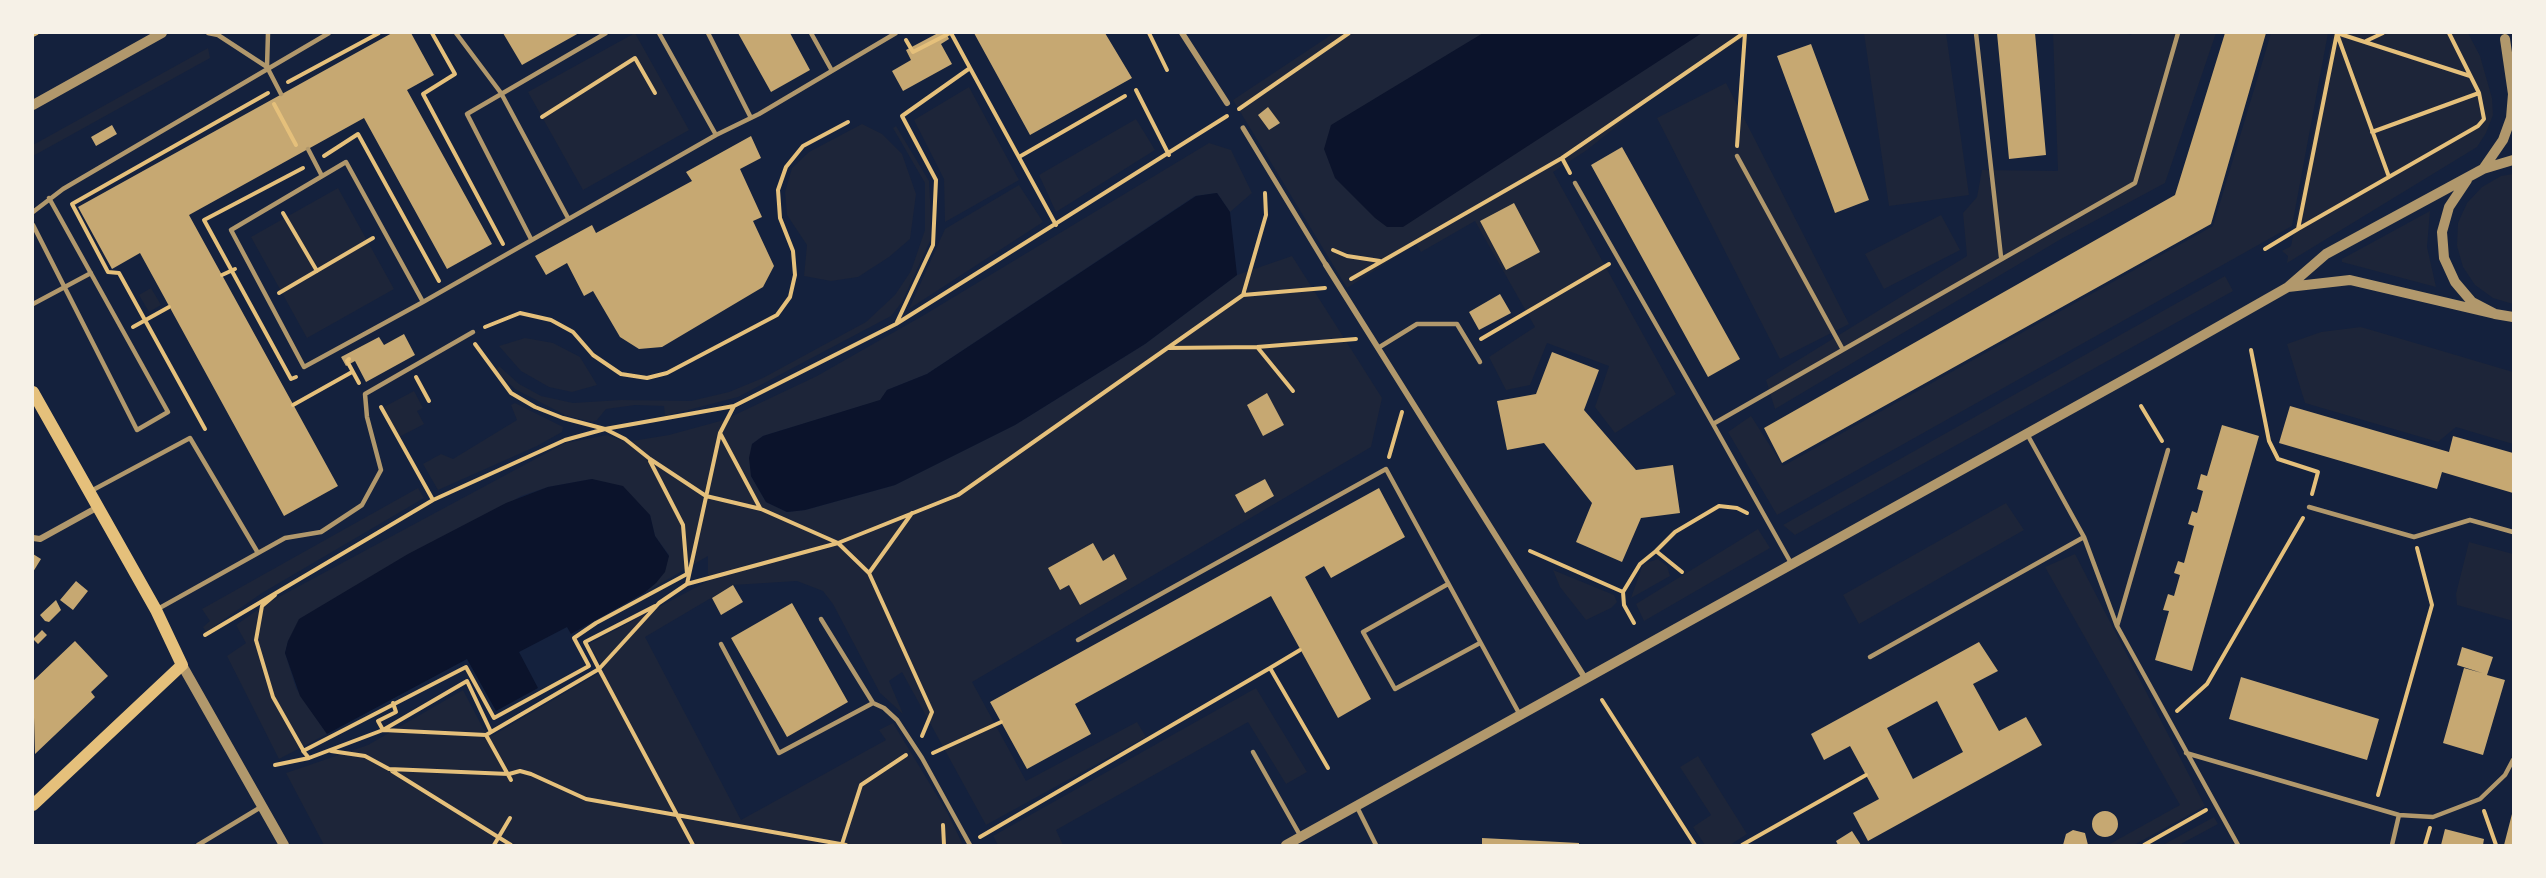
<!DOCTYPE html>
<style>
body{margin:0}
#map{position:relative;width:2546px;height:878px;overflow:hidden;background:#14213d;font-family:"Exo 2",sans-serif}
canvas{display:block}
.frame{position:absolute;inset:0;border:34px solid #f6f1e7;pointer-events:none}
</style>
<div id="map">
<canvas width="2546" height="878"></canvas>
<div class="frame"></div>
</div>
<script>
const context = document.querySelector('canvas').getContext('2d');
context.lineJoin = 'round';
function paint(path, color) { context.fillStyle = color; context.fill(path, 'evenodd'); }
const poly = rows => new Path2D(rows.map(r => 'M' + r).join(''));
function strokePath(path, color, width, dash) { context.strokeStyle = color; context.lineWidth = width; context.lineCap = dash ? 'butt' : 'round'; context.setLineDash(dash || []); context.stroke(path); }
paint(poly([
 [635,33,689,130,583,190,528,92],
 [1334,33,1751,33,1667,86,1587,150,1553,172,1676,394,1615,433,1595,407,1609,366,1547,343,1530,385,1506,390,1489,357,1535,327,1475,221,1421,252,1416,244,1347,288,1233,100],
 [1864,33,1946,33,1969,195,1889,206],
 [2053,33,2123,33,2131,35,2132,33,2216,33,2165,183,2061,239,1775,409,1766,380,1967,256,1963,213,1977,197,1982,170,2058,171],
 [2271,33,2328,33,2292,226,1777,515,1728,432,1751,416,1783,466,2213,226],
 [2333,33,2468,33,2480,56,2492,98,2493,115,2486,133,2477,147,2287,263,2288,256,2282,251,2291,246],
 [208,48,210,58,33,156,33,145],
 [1726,83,1849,324,1780,359,1657,118],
 [969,87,1019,180,945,222,944,179,914,120],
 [1136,119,1155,150,1056,212,1039,175],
 [862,124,882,134,902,154,916,194,910,239,889,257,858,277,831,281,804,276,807,245,787,215,785,192,792,168,809,152],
 [896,126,929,181,931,217,930,241,902,302,891,316,738,397,665,416,664,406,635,405,606,409,597,420,592,422,567,416,515,389,496,371,499,366,519,384,541,396,573,403,621,400,691,401,729,392,763,378,866,322,895,295,911,271,925,230,925,183,893,128],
 [1209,143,1231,150,1252,193,1230,212,1217,193,1195,196,927,374,887,390,881,400,763,436,752,444,751,476,766,502,787,512,805,510,895,485,1015,425,1145,344,1237,275,1292,256,1382,398,1371,447,972,682,1026,781,1137,722,1146,737,986,825,902,672,889,681,903,714,880,693,833,604,823,591,797,581,733,585,645,637,741,820,886,740,879,730,893,723,947,812,963,845,324,845,286,773,368,745,463,690,483,728,492,736,604,670,589,644,708,581,708,556,644,593,656,583,669,555,655,536,650,515,592,479,548,487,521,496,288,641,285,653,296,688,327,734,279,759,227,656,246,643,236,625,266,604,565,443,607,435,626,442,669,435,724,420,817,376,924,315],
 [2513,174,2513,304,2493,298,2475,285,2463,267,2457,246,2458,223,2467,203,2482,187,2501,176],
 [1019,185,1043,222,909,309,945,229],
 [338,188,394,289,307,338,251,237],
 [2430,211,2427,247,2436,287,2342,262,2342,259],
 [1941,215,1960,250,1884,289,1865,254],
 [2225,276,2233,291,1795,535,1783,525],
 [151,288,161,305,149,312,139,295],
 [2361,327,2513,372,2513,444,2456,427,2438,442,2305,403,2287,344,2321,332],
 [525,338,553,343,580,357,597,385,572,392,549,387,521,371,499,346],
 [414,391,423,408,417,411,424,424,399,437,384,407],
 [515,403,563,427,562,432,537,446,438,490,423,464,441,454,453,459,517,420,511,405],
 [418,488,424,498,262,593,206,632,203,627,210,621,202,609],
 [2006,503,2024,530,1859,624,1843,595],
 [1758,529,1770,548,1644,621,1636,604],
 [2469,542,2513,554,2513,621,2457,605,2456,594],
 [2075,554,2205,806,2134,845,2108,845,2180,805,2045,567],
 [1658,559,1667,566,1670,576,1631,598,1643,564],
 [1553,570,1614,595,1617,602,1611,608,1586,620,1560,587],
 [1256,688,1307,772,1286,784,1248,722,1056,830,1063,845,998,845,993,836],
 [1698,756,1747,834,1730,845,1705,845,1693,827,1711,815,1680,767],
 [2214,817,2218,824,2179,845,2163,845]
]), '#1d2539');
paint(poly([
 [1483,33,1702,33,1403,227,1387,227,1375,218,1335,178,1324,149,1331,125],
 [1217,193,1230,212,1237,275,1145,344,1015,425,895,485,805,510,787,512,766,502,751,476,749,458,752,444,763,436,880,400,887,390,927,374,1196,196],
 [592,479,623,486,650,515,655,536,669,556,665,572,656,583,644,593,571,634,567,627,519,652,538,688,496,711,467,659,327,734,300,696,285,653,288,641,299,619,408,554,506,503,548,487]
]), '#0b132b');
paint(poly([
 [392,33,411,33,434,75,407,90,492,244,447,269,364,118,189,215,338,486,284,516,140,253,112,269,78,207],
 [503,33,579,33,522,65],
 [738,33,790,33,810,70,771,92],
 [938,33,946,33,949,39,941,44,952,64,903,91,892,71,911,60,906,50],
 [974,33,1105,33,1132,78,1030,135],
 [1997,33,2035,33,2046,155,2009,159],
 [2225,33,2266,33,2211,224,1782,463,1764,428,2175,195],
 [1811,44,1869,200,1835,213,1777,56],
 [1268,107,1280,123,1269,130,1258,115],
 [112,125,117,134,96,146,91,137],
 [751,136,761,158,740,169,762,217,753,221,774,266,763,287,662,347,639,349,620,337,593,291,584,296,567,263,546,275,535,256,592,225,596,233,692,181,686,172],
 [1622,147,1740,359,1708,377,1591,165],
 [1514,203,1540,252,1506,270,1480,221],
 [1500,294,1511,313,1479,330,1469,312],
 [404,334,415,355,366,382,355,361,346,366,341,357,379,337,384,345],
 [1552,352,1599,370,1584,410,1636,470,1673,465,1680,513,1641,518,1622,562,1576,542,1592,503,1544,443,1507,450,1497,401,1536,394],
 [1267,393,1284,425,1263,436,1247,405],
 [2290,406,2449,452,2453,436,2513,453,2513,493,2442,472,2437,489,2279,443],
 [2222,425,2259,436,2192,671,2155,660,2169,611,2163,610,2168,594,2174,596,2180,575,2174,573,2178,561,2184,563,2194,526,2188,524,2192,511,2197,513,2203,491,2197,489,2201,474,2207,476],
 [1265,479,1274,496,1245,513,1235,495],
 [1379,488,1405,537,1331,578,1324,566,1305,577,1371,699,1338,718,1271,596,1075,704,1091,734,1027,769,990,702],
 [1093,543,1103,561,1114,554,1127,579,1080,605,1069,585,1060,590,1048,568],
 [33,554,41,559,33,572],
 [76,581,88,591,73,610,60,600],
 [733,585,743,602,721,615,712,598],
 [56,600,61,610,49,622,45,621,40,615],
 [792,603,848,702,787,737,731,638],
 [42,630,47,635,38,644,33,639],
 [75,641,108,676,91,692,95,697,35,754,33,681],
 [1979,642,1998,671,1973,684,1999,731,2026,717,2042,745,1868,841,1853,813,1879,799,1850,746,1824,760,1811,734],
 [1937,701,1963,752,1913,779,1887,728],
 [2462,647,2493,657,2487,675,2505,680,2483,755,2443,743,2464,668,2482,673,2457,665],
 [2241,677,2379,719,2367,760,2229,719],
 '2092 824a13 13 0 1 1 26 0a13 13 0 1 1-26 0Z',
 [2512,814,2513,845,2504,845],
 [2445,829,2484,839,2483,845,2441,845],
 [2073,830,2085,833,2088,845,2063,845,2066,834],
 [1852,831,1861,845,1838,845,1836,841],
 [1482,838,1579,843,1579,845,1482,845]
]), '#c6a872');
strokePath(poly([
 [432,33,455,74,423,94,503,244],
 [951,33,970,68],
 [1149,33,1167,70],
 [2337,33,2470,76],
 [2337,34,2389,177],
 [33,35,37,33],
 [906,40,913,52,950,33],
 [2366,41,2383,33],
 [288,82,379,33],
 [1136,90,1169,155],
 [274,104,296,145],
 [1239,109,1349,33],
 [542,117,635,58,655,93],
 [2372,132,2479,93],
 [1737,146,1745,33],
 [324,156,358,134,439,281],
 [1019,157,1125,96],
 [1562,158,1570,173],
 [283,213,317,271],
 [2298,229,2478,126,2484,119,2479,93,2449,33],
 [2265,249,2298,229,2337,33],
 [1333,250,1347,256,1380,261],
 [222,275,235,269],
 [1351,279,1562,158,1744,33],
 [279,293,373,238],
 [1243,295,1325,288],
 [897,322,933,245,936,180,902,116,970,68,1056,225],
 [133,327,169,307],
 [485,327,520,313,551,320,573,332,593,355,621,374,647,378,667,373,777,315,790,297,795,275,793,251,780,218,778,190,786,167,803,146,848,122],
 [1481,339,1609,264],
 [475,344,511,393,535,407,563,418,605,429,625,439,650,459,706,496,761,509,838,543,869,573,932,712,922,736],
 [1168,348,1257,347,1356,339],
 [1258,348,1293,391],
 [2251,350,2269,441,2278,459,2318,472,2312,494],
 [349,359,347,361,359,383],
 [296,377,291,379,204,220,303,168],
 [416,377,429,401],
 [293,405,352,372],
 [2141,406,2162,441],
 [381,407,433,500],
 [205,429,119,273,108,272,72,204,268,93],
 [720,433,760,508],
 [1389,457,1402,412],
 [650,461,683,525,687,574],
 [1530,551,1623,592,1624,605,1634,623],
 [1656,551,1675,532,1719,506,1737,508,1747,513],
 [869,573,912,513],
 [687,584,720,433,734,406],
 [1623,592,1640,564,1656,551,1682,572],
 [275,595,262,606,256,640,273,697,303,750],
 [205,635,433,500,565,440,605,429,734,406,896,324,1227,116],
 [1300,650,1270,668,1328,768],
 [1602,700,1695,845],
 [393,703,396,712,378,721,383,730,467,681,491,732],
 [2177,711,2207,684,2303,518],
 [486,735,511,780],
 [331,751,365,756,389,769,509,774,520,771,531,774,586,799,846,845],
 [933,753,1001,722],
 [309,758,303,751,466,667,494,718,589,666,574,638,596,623,687,574],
 [275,765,309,758,383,730,486,735,599,669,585,642,655,606],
 [392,771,511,845],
 [2378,795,2432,605,2417,548],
 [2484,811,2496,845],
 [943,825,944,845],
 [980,837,1270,668],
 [842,844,861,785,906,755],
 [494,845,510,818],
 [693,845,599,669,659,603,687,584,838,543,958,495,1243,295,1266,215,1265,193],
 [1742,845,1866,775],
 [2144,845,2206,810],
 [2425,845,2430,828]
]), '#e5c07b', 4);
strokePath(poly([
 [208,33,218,35,267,67],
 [268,33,267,67,281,94],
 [456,33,501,93,568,218],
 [659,33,716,135],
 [708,33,750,116],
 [811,33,831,69],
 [1976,33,2001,257],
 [308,149,322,176],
 [1737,156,1842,348],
 [1575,183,1713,424],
 [33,212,63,189,329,33],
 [33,225,137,430,168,412,49,198],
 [531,239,467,114,606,33],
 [423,302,346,162,231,230,304,367,423,302,716,135,759,114,896,33],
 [33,304,91,273],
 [1378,348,1417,324,1457,324,1480,362],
 [2027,434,2084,537,2117,626,2238,845],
 [91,491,190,438,258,553],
 [2309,507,2414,537,2470,520,2513,532],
 [1791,563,1713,424,2135,183,2178,33],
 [1448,584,1363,632,1395,689,1480,643],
 [156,610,285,538,321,532,362,505,381,470,367,417,365,394,473,332],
 [821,619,873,703],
 [2117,626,2168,450],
 [1078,640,1386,469,1520,715],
 [721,644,779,753,873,703,884,708,897,720,922,758,970,845],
 [1870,657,2084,537],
 [1253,752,1301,837],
 [2186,753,2399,815,2433,817,2480,799,2505,775,2513,760],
 [1357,807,1376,845],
 [198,845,261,807],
 [2392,845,2399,815]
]), '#b1986c', 4.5);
strokePath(poly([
 [1243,128,1326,265]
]), '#b1986c', 5);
strokePath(poly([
 [1182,33,1227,103],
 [1326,265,1585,678],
 [33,538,40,539,98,507]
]), '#b1986c', 6);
strokePath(poly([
 [33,105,162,33],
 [2483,169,2503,140,2511,118,2513,94,2505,39],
 [2467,180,2449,207,2442,232,2444,258,2455,282,2472,302,2495,314,2513,317],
 [2288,287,2350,280,2495,314],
 [182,665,284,845],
 [1286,845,2156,362,2288,287,2326,254,2483,169,2513,160]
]), '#b1986c', 10);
strokePath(poly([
 [33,392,156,610,182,665,33,805]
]), '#e5c07b', 12);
</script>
